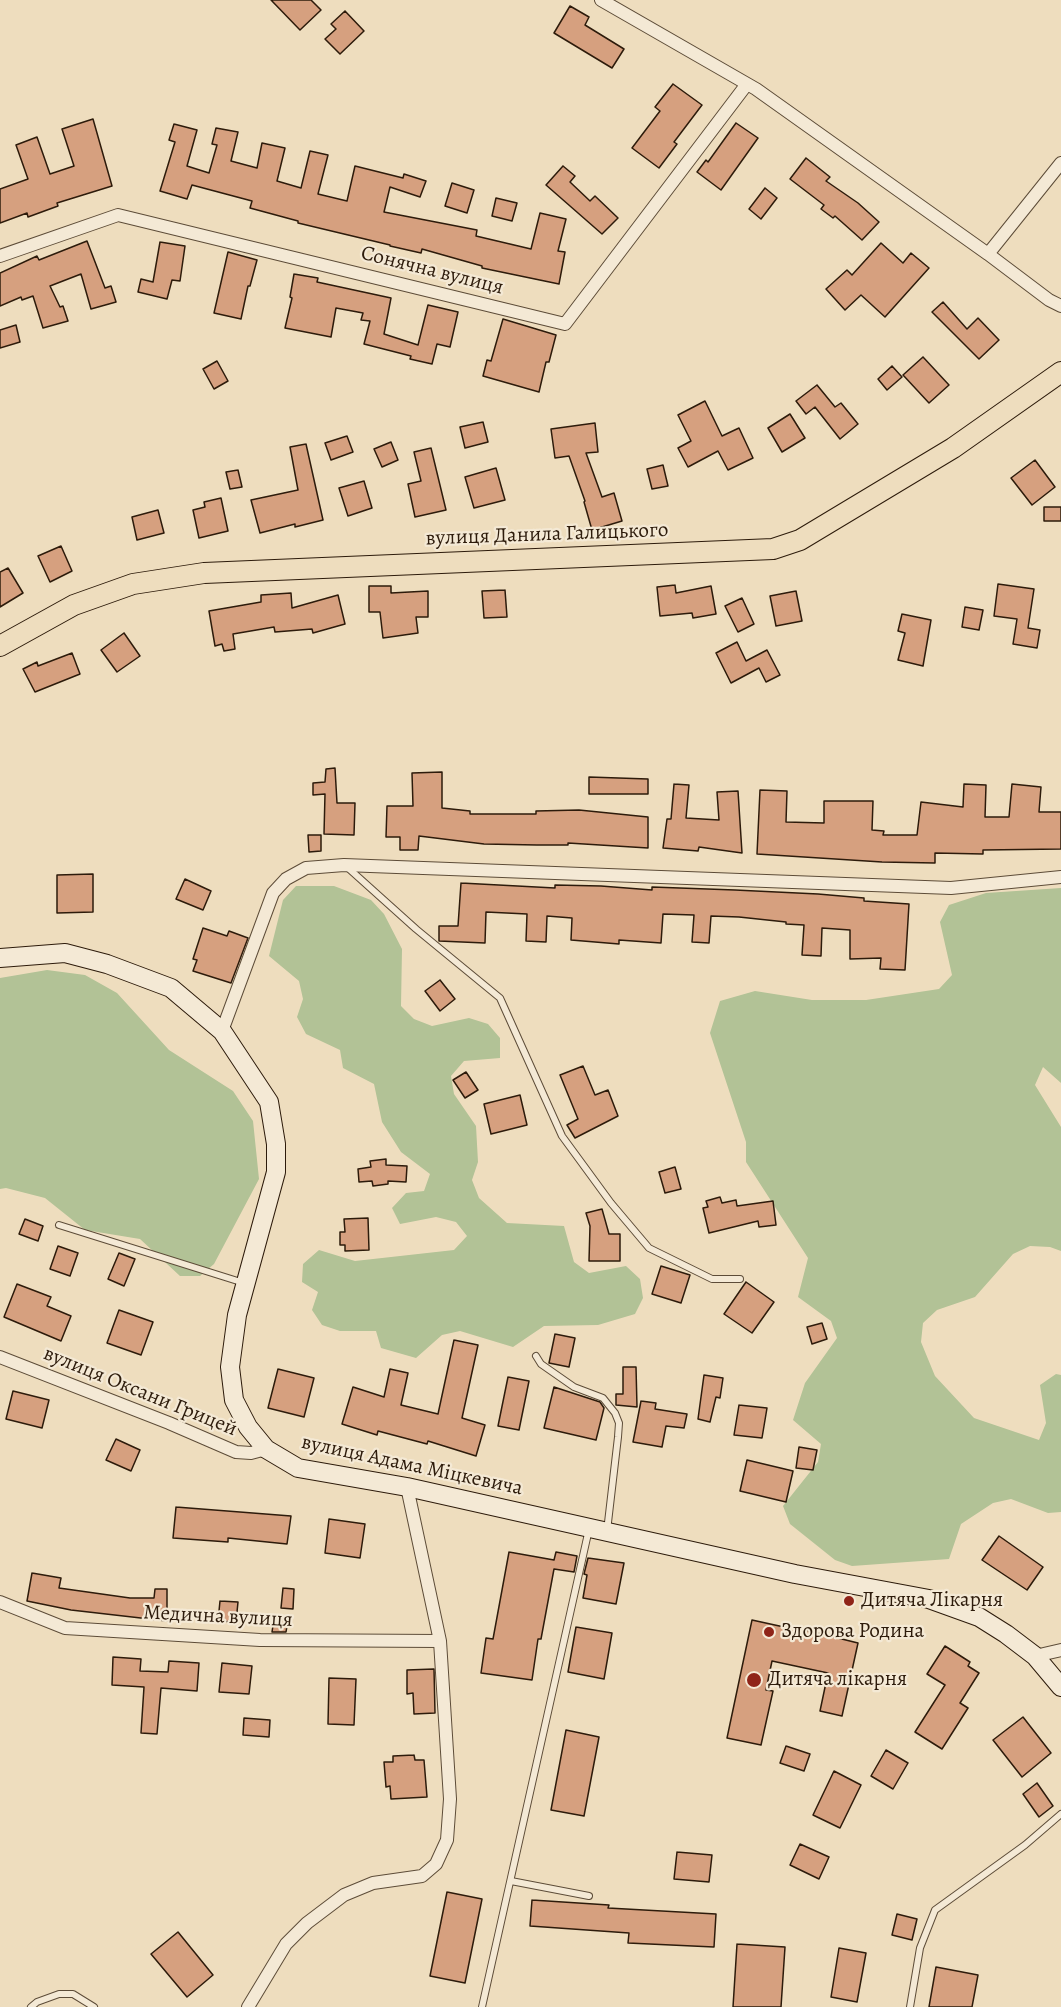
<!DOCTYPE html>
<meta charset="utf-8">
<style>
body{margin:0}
canvas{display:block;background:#eeddbe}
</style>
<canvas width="1061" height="2007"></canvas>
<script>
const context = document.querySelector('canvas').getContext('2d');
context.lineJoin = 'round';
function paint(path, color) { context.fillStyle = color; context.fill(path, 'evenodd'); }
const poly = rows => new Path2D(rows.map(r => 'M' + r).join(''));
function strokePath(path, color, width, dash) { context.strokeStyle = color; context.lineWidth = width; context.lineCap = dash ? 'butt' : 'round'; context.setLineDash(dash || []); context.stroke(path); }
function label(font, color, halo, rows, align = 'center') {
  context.font = font + ' Alegreya,serif'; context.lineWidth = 4.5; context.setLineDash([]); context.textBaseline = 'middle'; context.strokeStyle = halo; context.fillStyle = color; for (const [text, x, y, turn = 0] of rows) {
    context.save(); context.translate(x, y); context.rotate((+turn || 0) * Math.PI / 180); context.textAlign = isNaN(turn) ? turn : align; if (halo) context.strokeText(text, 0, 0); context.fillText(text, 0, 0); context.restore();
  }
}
paint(poly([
 [296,886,334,886,371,900,384,914,402,949,401,1006,414,1019,432,1026,469,1018,488,1024,500,1038,500,1058,464,1061,451,1076,454,1094,476,1126,478,1162,472,1180,479,1198,507,1223,564,1226,574,1262,589,1273,626,1266,640,1279,643,1298,635,1314,598,1325,544,1326,513,1347,460,1331,442,1335,416,1358,381,1348,376,1331,340,1331,322,1325,312,1310,318,1292,302,1282,303,1264,319,1250,355,1261,454,1250,467,1236,456,1222,436,1217,400,1224,392,1208,406,1193,424,1191,430,1174,401,1152,382,1122,374,1084,343,1068,340,1050,306,1034,297,1017,303,999,299,981,269,956,283,900],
 [1061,888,1061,1083,1043,1067,1035,1085,1061,1127,1061,1251,1050,1247,1030,1246,1013,1254,975,1297,937,1310,923,1323,921,1342,935,1376,974,1418,1039,1440,1046,1423,1040,1385,1056,1374,1061,1375,1061,1512,1048,1513,1011,1499,993,1503,961,1524,949,1559,852,1566,835,1560,790,1524,783,1506,818,1462,821,1444,793,1420,805,1383,837,1338,831,1321,798,1297,808,1258,746,1162,746,1142,710,1033,720,1001,755,991,812,1000,866,1000,939,989,952,975,940,922,949,905,986,893],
 [47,970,85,975,117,993,169,1050,233,1091,253,1121,259,1179,214,1264,200,1276,180,1276,140,1239,85,1230,45,1198,6,1188,0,1189,0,978]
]), '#b2c296');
const building = poly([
 [271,0,311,0,321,10,300,30,271,0],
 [570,6,589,17,585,25,624,49,612,68,554,33,570,6],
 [345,11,364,31,340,54,325,39,336,29,331,24,345,11],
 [673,84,702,105,674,142,677,144,659,168,632,148,660,111,655,107,673,84],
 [93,119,112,186,57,203,58,206,28,217,27,213,0,223,0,189,28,179,16,145,37,137,50,174,74,166,62,129,93,119],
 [736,123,758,138,721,190,697,172,706,160,708,162,736,123],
 [174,124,197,130,187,166,209,173,217,145,212,144,216,128,238,132,231,161,257,168,262,143,285,148,277,181,301,188,310,151,328,155,318,194,347,201,355,166,403,178,404,174,426,181,420,197,390,187,384,212,477,230,476,236,531,249,540,213,566,219,558,251,565,252,559,284,482,268,482,266,422,249,421,253,390,246,390,245,298,223,298,221,250,208,252,201,192,185,187,199,160,191,175,142,169,140,174,124],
 [806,158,830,177,826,181,858,203,879,222,862,240,835,216,833,218,821,209,824,205,790,179,806,158],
 [563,166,575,176,570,182,590,201,595,196,618,218,602,234,546,185,563,166],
 [452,183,474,190,467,213,445,206,452,183],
 [765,188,777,198,761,219,749,209,765,188],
 [496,198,517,203,512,221,492,216,496,198],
 [87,241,105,288,111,286,116,302,91,309,81,274,50,286,60,307,63,306,68,321,43,328,33,296,22,300,21,297,0,306,0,273,37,256,39,260,87,241],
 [160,242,185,246,180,281,172,280,167,299,138,292,141,279,153,282,160,242],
 [881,243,903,263,911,253,929,268,885,317,861,295,845,310,826,289,847,270,852,275,881,243],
 [228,252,257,260,250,286,248,286,241,319,214,313,228,252],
 [294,274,318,278,317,282,391,298,384,334,418,345,428,305,458,312,450,347,437,344,432,364,410,359,411,356,364,344,370,321,361,320,363,313,336,308,331,337,285,328,292,298,290,297,294,274],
 [943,302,967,329,978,318,999,340,979,359,932,312,943,302],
 [503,319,556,335,549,362,546,362,539,392,483,376,487,360,491,361,503,319],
 [16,325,20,342,0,348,0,330,16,325],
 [923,357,949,385,929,403,903,375,923,357],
 [217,361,228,381,214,389,203,369,217,361],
 [892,366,902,377,887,390,878,379,892,366],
 [817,385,835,407,841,403,858,424,840,439,815,407,806,414,796,401,817,385],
 [705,401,722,436,739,428,753,458,728,470,718,451,688,467,678,448,691,441,678,415,705,401],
 [790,414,805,438,782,452,768,428,790,414],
 [483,422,488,442,465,448,460,427,483,422],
 [595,423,598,452,586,453,602,497,614,493,622,521,592,530,584,502,585,501,569,456,555,458,551,429,595,423],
 [347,436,353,452,331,460,325,443,347,436],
 [391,442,398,460,382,467,374,449,391,442],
 [306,444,323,520,295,527,295,524,260,533,251,500,298,490,290,447,306,444],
 [431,448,446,510,415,517,408,484,421,481,414,452,431,448],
 [1035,460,1055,487,1032,505,1011,478,1035,460],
 [663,465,668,486,652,489,647,469,663,465],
 [496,468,505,500,474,508,465,477,496,468],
 [238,470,242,487,230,489,226,472,238,470],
 [364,481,372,508,348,516,339,488,364,481],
 [221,498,228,531,199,538,193,510,205,507,204,502,221,498],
 [1044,507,1061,507,1061,521,1044,521,1044,507],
 [158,510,164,533,137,540,132,517,158,510],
 [61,546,72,571,50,582,38,556,61,546],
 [8,568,23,593,0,607,0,572,8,568],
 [998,584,1034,589,1028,628,1040,630,1037,648,1013,644,1017,619,994,616,998,584],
 [675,585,676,593,711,586,716,614,693,618,692,613,660,616,657,587,675,585],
 [369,586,391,586,391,593,428,591,428,617,416,617,418,633,383,638,380,612,369,612,369,586],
 [505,590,507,617,484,618,482,591,505,590],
 [796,591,802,621,776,626,770,596,796,591],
 [291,593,292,608,338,595,345,624,313,633,312,629,275,632,274,627,233,634,235,649,224,651,222,644,215,646,209,611,261,602,261,595,291,593],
 [742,598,754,624,738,632,725,606,742,598],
 [965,607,983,610,979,630,962,627,965,607],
 [902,614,931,620,923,666,898,660,905,633,898,631,902,614],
 [124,633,140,656,117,672,101,650,124,633],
 [737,642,746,661,767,650,780,675,766,682,759,668,731,683,716,653,737,642],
 [72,653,80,674,35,692,23,669,37,662,38,666,72,653],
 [335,768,337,803,355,803,354,835,324,834,325,794,313,795,313,783,325,782,326,769,335,768],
 [442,772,442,808,470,811,470,814,536,814,536,811,579,810,648,817,648,848,568,843,568,845,537,845,484,844,419,836,418,850,400,850,400,837,386,837,387,806,413,806,412,773,442,772],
 [589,777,648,779,648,794,589,794,589,777],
 [674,784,689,785,686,818,719,820,717,792,738,791,742,853,699,847,698,851,663,848,667,819,671,819,674,784],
 [964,784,986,785,985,817,1009,817,1012,784,1041,787,1039,812,1061,812,1061,849,983,850,983,854,935,853,935,863,882,862,757,854,760,790,787,791,786,822,824,823,824,801,873,801,872,830,884,831,883,835,917,835,921,802,963,807,964,784],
 [308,835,321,835,321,851,309,852,308,835],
 [93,874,93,912,57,913,57,875,93,874],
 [185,879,211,891,203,910,176,899,185,879],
 [461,883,555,888,555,885,601,886,652,890,652,887,735,890,818,894,864,898,864,901,909,904,905,970,880,969,881,958,850,959,850,930,822,928,821,956,802,955,804,925,786,924,786,922,739,917,711,916,709,943,692,942,694,915,663,914,661,943,619,940,619,944,571,940,572,918,547,916,546,942,526,941,527,914,486,912,485,943,439,941,439,926,458,926,461,883],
 [203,928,227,936,229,931,248,938,231,983,193,971,197,960,193,959,203,928],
 [440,980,455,999,440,1011,425,991,440,980],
 [583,1066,595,1095,608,1090,618,1116,575,1138,567,1125,578,1119,560,1075,583,1066],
 [466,1072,478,1090,465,1098,453,1080,466,1072],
 [520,1095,527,1125,491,1134,484,1104,520,1095],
 [386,1159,386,1165,407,1166,406,1182,388,1181,388,1184,373,1186,372,1181,359,1182,358,1169,371,1167,370,1161,386,1159],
 [675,1167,681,1189,665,1193,659,1172,675,1167],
 [720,1197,722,1203,736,1200,737,1206,773,1201,776,1225,759,1227,758,1221,709,1233,703,1208,708,1207,706,1201,720,1197],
 [602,1209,609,1234,620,1234,620,1261,589,1261,590,1226,586,1213,602,1209],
 [368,1218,369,1250,345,1251,345,1245,340,1245,340,1232,345,1232,344,1219,368,1218],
 [25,1219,43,1226,38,1241,19,1234,25,1219],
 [58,1246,78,1253,70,1276,50,1269,58,1246],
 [119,1253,135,1259,124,1286,108,1279,119,1253],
 [661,1266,690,1275,681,1303,652,1294,661,1266],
 [746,1282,774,1302,752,1333,724,1314,746,1282],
 [17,1284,51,1297,47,1306,71,1316,61,1341,4,1317,17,1284],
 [119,1310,153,1322,141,1355,107,1343,119,1310],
 [822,1323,827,1339,812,1344,807,1327,822,1323],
 [555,1334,575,1338,569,1367,549,1363,555,1334],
 [454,1340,478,1345,462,1418,485,1425,476,1456,428,1441,427,1444,378,1431,377,1435,342,1424,353,1387,384,1397,390,1369,408,1373,401,1405,438,1414,454,1340],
 [623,1367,636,1367,637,1407,616,1405,616,1394,623,1394,623,1367],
 [278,1369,314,1378,304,1417,268,1408,278,1369],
 [704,1375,723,1378,720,1398,716,1397,710,1422,698,1419,704,1375],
 [508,1377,529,1381,519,1430,498,1426,508,1377],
 [554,1387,600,1402,604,1408,596,1440,544,1428,554,1387],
 [13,1391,49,1400,42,1428,6,1419,13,1391],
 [641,1401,656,1403,655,1409,687,1414,684,1428,666,1426,662,1447,633,1442,641,1401],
 [739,1405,767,1408,762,1438,734,1435,739,1405],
 [116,1439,140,1450,131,1471,106,1460,116,1439],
 [799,1447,817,1450,813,1470,796,1468,799,1447],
 [747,1460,793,1471,786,1502,740,1491,747,1460],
 [176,1507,291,1516,287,1544,228,1538,228,1542,173,1538,176,1507],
 [329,1519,365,1524,360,1558,325,1553,329,1519],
 [999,1536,1043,1567,1027,1590,982,1560,999,1536],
 [509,1552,554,1560,556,1552,577,1556,574,1572,554,1569,541,1639,538,1639,532,1680,481,1673,486,1638,493,1639,509,1552],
 [588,1558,624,1563,616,1604,583,1598,587,1575,584,1574,588,1558],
 [32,1573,61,1578,59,1588,130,1598,154,1598,155,1589,167,1589,167,1621,71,1610,27,1601,32,1573],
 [283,1588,294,1589,293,1609,281,1608,283,1588],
 [220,1601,238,1602,236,1622,218,1621,220,1601],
 [274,1619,288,1620,286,1632,272,1632,274,1619],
 [752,1620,784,1627,785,1625,858,1643,842,1716,820,1711,828,1673,772,1661,766,1690,773,1691,761,1745,727,1738,752,1620],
 [576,1627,612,1633,604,1679,568,1672,576,1627],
 [945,1646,970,1662,968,1666,979,1673,960,1703,968,1708,942,1749,915,1732,945,1685,927,1674,945,1646],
 [113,1657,141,1659,140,1671,168,1672,169,1661,199,1663,197,1691,161,1688,157,1734,141,1733,144,1687,112,1685,113,1657],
 [222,1663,252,1666,249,1694,219,1692,222,1663],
 [434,1669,435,1713,414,1714,413,1693,407,1694,407,1670,434,1669],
 [329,1678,356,1679,354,1725,328,1724,329,1678],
 [1023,1717,1051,1753,1022,1777,993,1740,1023,1717],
 [244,1718,270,1720,269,1737,243,1735,244,1718],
 [566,1730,599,1737,584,1816,551,1810,566,1730],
 [786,1746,810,1754,804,1771,780,1763,786,1746],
 [886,1750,908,1763,893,1789,871,1776,886,1750],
 [414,1755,415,1760,424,1760,427,1797,391,1799,390,1786,386,1787,384,1762,393,1762,393,1756,414,1755],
 [834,1771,861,1785,840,1828,813,1815,834,1771],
 [1037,1783,1053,1806,1039,1817,1023,1794,1037,1783],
 [800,1844,829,1857,819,1879,790,1865,800,1844],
 [677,1852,712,1855,709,1882,674,1879,677,1852],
 [447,1892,482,1899,465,1983,430,1976,447,1892],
 [532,1900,609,1905,608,1908,716,1914,714,1947,628,1943,629,1933,530,1926,532,1900],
 [897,1914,917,1919,912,1940,892,1935,897,1914],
 [178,1932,213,1975,187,1997,151,1954,178,1932],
 [737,1944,785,1947,781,2007,733,2007,737,1944],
 [839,1948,866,1953,857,2002,831,1997,839,1948],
 [936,1967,978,1975,972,2007,929,2007,936,1967]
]);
paint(building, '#d6a07f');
strokePath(building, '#2d1b0b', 1.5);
const lane = poly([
 [347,867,416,929,500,998,562,1136,611,1203,649,1248,712,1279,740,1279],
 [59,1225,244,1283],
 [536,1356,541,1364,574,1387,603,1398,615,1413,619,1423,618,1437,607,1531],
 [511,1881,589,1896],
 [31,2007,37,2002,59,1994,73,1994,94,2007],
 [482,2007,589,1529],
 [910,2007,920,1948,935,1910,1025,1845,1061,1814]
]);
const street = poly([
 [601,0,756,89,988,254,1049,300,1061,306],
 [988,254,1061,163],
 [0,256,118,215,565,324,747,84],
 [222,1031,273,893,286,879,306,868,344,865,951,888,1061,877],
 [0,1357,169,1423,236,1452,251,1453,266,1449],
 [0,1602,65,1628,260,1640,440,1641],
 [1035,1656,1061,1650],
 [248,2007,286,1944,307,1923,344,1895,373,1883,422,1876,436,1864,447,1840,450,1799,440,1641,407,1487]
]);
const secondary = poly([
 [0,958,65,953,107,964,171,988,222,1031,269,1102,276,1144,276,1172,237,1315,230,1367,234,1400,248,1427,266,1449,298,1468,407,1487,795,1574,929,1599,979,1617,1006,1634,1035,1656,1061,1687]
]);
const primary = poly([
 [0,646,74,605,133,584,204,573,773,549,800,540,953,448,1061,372]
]);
strokePath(lane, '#5d4c38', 8);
strokePath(street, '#5d4c38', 14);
strokePath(secondary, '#2d1b0b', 20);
strokePath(primary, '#2d1b0b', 22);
strokePath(lane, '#f4e9d5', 6);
strokePath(street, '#f4e9d5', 12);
strokePath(secondary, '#f4e9d5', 18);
strokePath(primary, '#eeddbe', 20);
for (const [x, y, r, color] of [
 [849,1601,6,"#8f2418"],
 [769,1632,6,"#8f2418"],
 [754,1680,8,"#8f2418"]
]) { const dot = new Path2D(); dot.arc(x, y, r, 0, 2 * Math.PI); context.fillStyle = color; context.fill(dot); strokePath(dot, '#f4e9d5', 2); }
label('21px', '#2d1b0b', '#f4e9d5', [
 ["Сонячна вулиця",432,271,14],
 ["вулиця Данила Галицького",547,535,-2],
 ["вулиця Оксани Грицей",140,1392,22],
 ["вулиця Адама Міцкевича",412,1466,12],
 ["Медична вулиця",218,1617,3]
]);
label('21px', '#2d1b0b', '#f4e9d5', [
 ["Дитяча Лікарня",861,1601],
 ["Здорова Родина",781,1632],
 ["Дитяча лікарня",768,1680]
], 'left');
</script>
